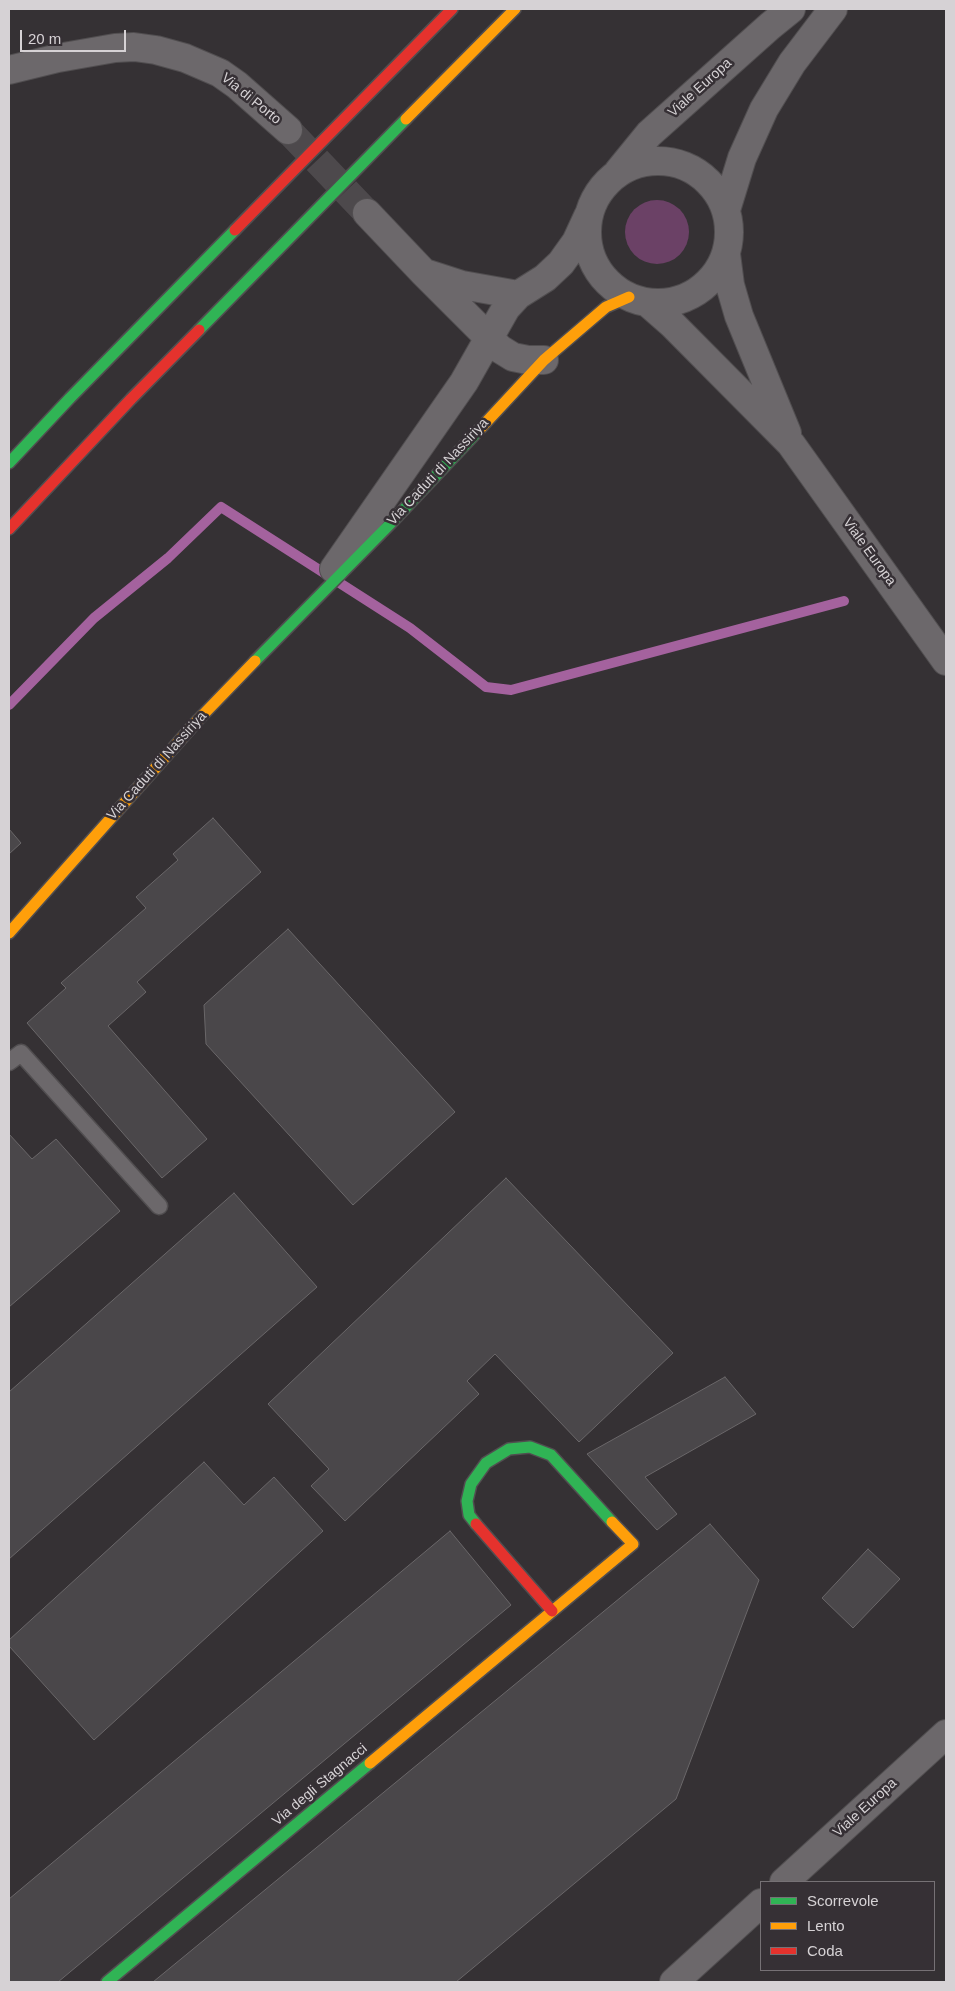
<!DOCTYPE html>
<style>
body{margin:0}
#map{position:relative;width:955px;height:1991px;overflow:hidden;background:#353134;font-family:Helvetica,sans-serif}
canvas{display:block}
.frame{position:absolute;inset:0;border:10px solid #d6d2d5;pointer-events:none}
.legend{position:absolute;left:760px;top:1881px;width:175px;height:90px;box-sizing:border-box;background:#363035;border:1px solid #767175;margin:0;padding:6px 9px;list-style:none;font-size:15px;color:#d6d2d5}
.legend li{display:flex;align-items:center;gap:10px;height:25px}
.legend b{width:25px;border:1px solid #767175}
.scale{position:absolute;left:20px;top:30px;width:106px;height:22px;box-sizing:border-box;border:2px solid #d6d2d5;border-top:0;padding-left:6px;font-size:15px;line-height:18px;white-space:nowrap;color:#d6d2d5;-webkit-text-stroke:4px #363035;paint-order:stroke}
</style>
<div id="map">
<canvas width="955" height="1991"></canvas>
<div class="frame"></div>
<ul class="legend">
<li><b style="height:6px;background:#30b455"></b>Scorrevole</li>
<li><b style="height:6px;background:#ff9f0a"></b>Lento</li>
<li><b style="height:6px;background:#e5322d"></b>Coda</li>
</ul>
<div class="scale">20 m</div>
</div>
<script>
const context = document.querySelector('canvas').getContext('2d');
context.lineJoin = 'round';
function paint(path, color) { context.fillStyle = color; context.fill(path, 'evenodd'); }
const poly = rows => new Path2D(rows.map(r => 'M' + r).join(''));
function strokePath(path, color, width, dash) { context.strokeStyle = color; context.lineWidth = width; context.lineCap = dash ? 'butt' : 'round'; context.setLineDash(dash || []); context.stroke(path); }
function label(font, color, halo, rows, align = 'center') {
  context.font = font + ' Helvetica,sans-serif'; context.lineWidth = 5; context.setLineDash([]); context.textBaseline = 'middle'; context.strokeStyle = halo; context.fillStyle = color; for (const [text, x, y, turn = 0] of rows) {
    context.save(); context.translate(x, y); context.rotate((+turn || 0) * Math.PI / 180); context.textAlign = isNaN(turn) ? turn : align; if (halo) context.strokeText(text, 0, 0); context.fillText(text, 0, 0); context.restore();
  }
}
paint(poly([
 '625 232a32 32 0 1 1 64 0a32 32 0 1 1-64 0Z'
]), '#6b4166');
strokePath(poly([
 [9,705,94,618,168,558,221,507,410,628,486,687,511,690,844,601]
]), '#a4629e', 10);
const building = poly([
 [213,818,261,872,137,982,146,992,108,1026,207,1139,162,1178,27,1023,66,988,61,983,146,908,136,897,178,860,173,854,213,818],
 [9,829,21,843,9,854,9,829],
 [288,929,455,1112,353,1205,206,1044,204,1005,288,929],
 [9,1134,32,1159,56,1139,120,1211,9,1307,9,1134],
 [506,1178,673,1353,579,1442,495,1354,467,1381,479,1394,345,1521,311,1486,329,1469,268,1404,506,1178],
 [234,1193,317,1287,9,1559,9,1392,234,1193],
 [725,1377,756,1414,645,1477,677,1514,657,1530,587,1454,725,1377],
 [204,1462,244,1505,274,1477,323,1531,94,1740,9,1646,9,1640,204,1462],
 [710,1524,759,1580,676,1799,456,1982,153,1982,710,1524],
 [450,1531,511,1605,58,1982,9,1982,9,1899,450,1531],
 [868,1549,900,1579,853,1628,822,1598,868,1549]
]);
paint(building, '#4a474a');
strokePath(building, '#6a6769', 1);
strokePath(poly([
 [288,130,367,213]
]), '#4d494c', 28, [28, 14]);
const lane = poly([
 [9,1062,21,1053,159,1206]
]);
const street = poly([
 [9,70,58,58,115,48,134,47,156,50,185,58,220,73,237,85,288,130],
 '587 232a71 71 0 1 1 142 0a71 71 0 1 1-142 0Z',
 [618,172,649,134,770,26,791,9],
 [726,210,742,158,764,109,792,63,833,9],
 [367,213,424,273,500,349,513,357,528,360,544,360],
 [726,254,730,285,739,316,787,433],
 [428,274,462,285,518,295],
 [648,303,672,324,791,444,946,661],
 [334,569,464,382,506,308,518,295,545,278,561,263,576,242,588,216],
 [784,1882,946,1734],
 [674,1982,761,1903]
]);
const fast = poly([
 [199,330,406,119],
 [9,463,70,398,235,230],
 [255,661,393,521,478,431],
 [476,1524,469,1515,467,1501,471,1484,486,1463,509,1449,530,1447,551,1455,612,1522],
 [107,1982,370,1763]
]);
const slow = poly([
 [406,119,515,9],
 [478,431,544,360,606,307,629,297],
 [9,933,198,720,255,661],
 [370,1763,633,1544,612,1522]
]);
const jam = poly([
 [235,230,452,9],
 [9,529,131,399,199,330],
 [476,1524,552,1611]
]);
strokePath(lane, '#514e50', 19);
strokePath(street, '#514e50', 30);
strokePath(fast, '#514e50', 14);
strokePath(slow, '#514e50', 14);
strokePath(jam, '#514e50', 14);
strokePath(lane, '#6c686b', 16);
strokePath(street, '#6c686b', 28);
strokePath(fast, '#30b455', 11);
strokePath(slow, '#ff9f0a', 11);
strokePath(jam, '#e5322d', 11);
label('14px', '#d6d2d5', '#363035', [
 ["Viale Europa",700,88,-42],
 ["Via di Porto",251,99,39],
 ["Via Caduti di Nassiriya",438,472,-47],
 ["Viale Europa",869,552,54],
 ["Via Caduti di Nassiriya",157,766,-48],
 ["Via degli Stagnacci",320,1785,-40],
 ["Viale Europa",865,1808,-42]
]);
</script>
